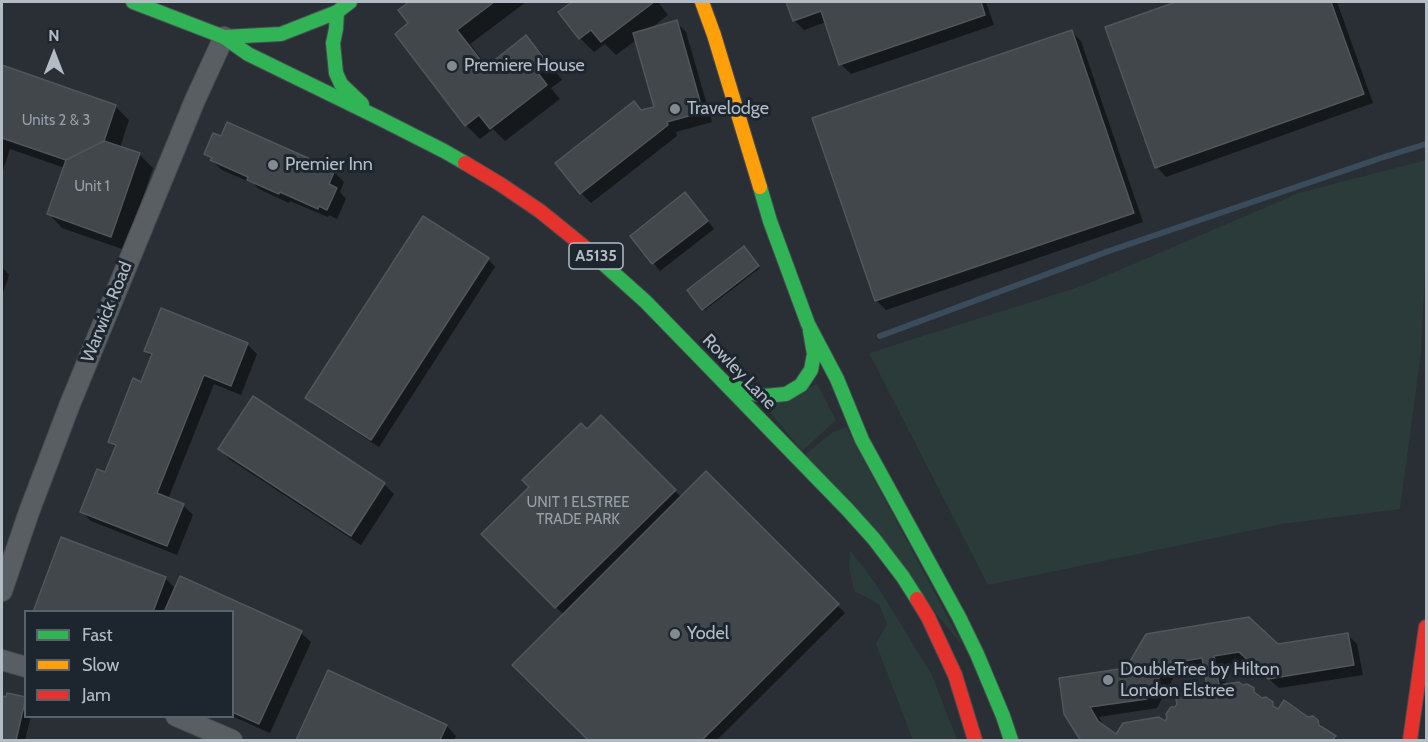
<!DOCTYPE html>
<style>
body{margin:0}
#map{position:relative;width:1428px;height:742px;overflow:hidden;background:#292f34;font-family:Cabin,sans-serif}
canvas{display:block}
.frame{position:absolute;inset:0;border:3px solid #b3bcc5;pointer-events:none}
.legend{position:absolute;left:24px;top:610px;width:210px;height:108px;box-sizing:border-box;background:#1d262e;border:2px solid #59626a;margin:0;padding:8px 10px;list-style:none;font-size:18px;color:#b3bcc5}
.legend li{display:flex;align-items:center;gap:12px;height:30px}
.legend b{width:30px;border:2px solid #59626a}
.north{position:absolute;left:24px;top:24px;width:60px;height:60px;-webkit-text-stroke:4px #1d262e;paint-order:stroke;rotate:0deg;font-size:16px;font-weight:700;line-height:24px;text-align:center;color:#b3bcc5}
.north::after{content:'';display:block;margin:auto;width:21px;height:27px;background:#b3bcc5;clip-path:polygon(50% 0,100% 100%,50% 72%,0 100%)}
</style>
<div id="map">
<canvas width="1428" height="742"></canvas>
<div class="frame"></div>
<ul class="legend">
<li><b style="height:8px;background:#30b455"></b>Fast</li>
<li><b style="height:8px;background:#ff9f0a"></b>Slow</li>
<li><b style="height:8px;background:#e5322d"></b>Jam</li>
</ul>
<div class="north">N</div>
</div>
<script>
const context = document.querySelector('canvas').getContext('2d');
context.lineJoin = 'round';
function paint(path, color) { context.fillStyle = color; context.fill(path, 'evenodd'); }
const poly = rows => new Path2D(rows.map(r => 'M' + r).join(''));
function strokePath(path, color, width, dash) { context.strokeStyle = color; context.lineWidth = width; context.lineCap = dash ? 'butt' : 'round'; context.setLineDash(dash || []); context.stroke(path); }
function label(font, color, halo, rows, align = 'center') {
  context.font = font + ' Cabin,sans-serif'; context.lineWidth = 6; context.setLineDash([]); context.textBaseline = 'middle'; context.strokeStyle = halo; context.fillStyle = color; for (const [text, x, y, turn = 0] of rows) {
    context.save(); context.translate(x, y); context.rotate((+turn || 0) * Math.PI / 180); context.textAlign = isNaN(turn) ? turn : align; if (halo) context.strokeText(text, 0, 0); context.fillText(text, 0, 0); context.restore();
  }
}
paint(poly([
 [1426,160,1426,252,1421,353,1400,509,1282,524,988,585,869,353,1082,286,1299,193],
 [817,384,836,420,802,451,766,407],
 [846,427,963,646,805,455,833,432],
 [850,550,876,584,932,675,957,740,913,740,876,644,887,624,879,604,854,591,849,568]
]), '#2a3b3a');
paint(poly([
 [412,2,526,2,470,44,488,67,526,37,540,51,562,80,551,88,560,99,505,141,493,129,480,139,466,125,411,23,400,10],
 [575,2,658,2,668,15,649,30,676,22,686,32,712,122,676,132,677,136,591,203,581,193,642,112,656,108,636,40,616,55,605,44,594,52,580,38,560,13],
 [788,2,986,2,994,25,851,74,841,64,826,22,804,30,794,20],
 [1181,2,1337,2,1373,103,1166,177,1157,167,1107,28],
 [1071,31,1081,41,1143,222,886,310,876,300],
 [2,67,115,106,129,120,120,148,139,154,153,168,125,250,62,228,49,214,65,168,10,149,2,173],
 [228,124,334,172,344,182,340,192,346,199,337,219,329,215,328,217,290,201,289,203,259,189,254,184,222,170,205,154,222,138],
 [693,202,714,229,660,271,632,236],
 [744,248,760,268,705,310,703,309],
 [488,259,495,267,379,447,314,405,307,398],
 [2,267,9,275,2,296],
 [247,344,257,354,241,395,214,384,168,499,183,505,193,515,177,555,91,521,81,511,106,474,116,448,109,441,142,384,152,357,145,351],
 [253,398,384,484,394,494,361,545,229,459,220,449],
 [601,417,681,497,706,473,845,613,717,740,590,740,514,665,564,615,483,534],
 [165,578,176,589,301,633,311,642,270,733,232,716,232,612,34,612],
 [1347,634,1357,644,1363,675,1279,688,1250,662,1223,666,1226,685,1253,690,1263,700,1272,703,1279,710,1317,721,1338,740,1083,740,1066,713,1127,670,1147,636,1278,646],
 [1206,669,1208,688,1176,708,1165,723,1117,736,1105,728,1099,717,1157,708,1176,673],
 [329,672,447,726,456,736,454,740,298,740],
 [2,697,26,699,26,716,31,716,25,740,2,740]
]), '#0007');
strokePath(poly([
 [880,336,1109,251,1384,157,1426,144]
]), '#3a4b5c', 6);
const building = poly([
 [409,2,494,2,457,30,486,67,526,35,549,65,538,73,547,85,490,129,479,115,465,126,395,34,408,23,398,10,409,2],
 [572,2,654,2,601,42,591,30,579,39,558,12,572,2],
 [786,2,981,2,985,15,839,65,821,11,793,21,786,2],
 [1176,2,1331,2,1364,94,1155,168,1105,27,1176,2],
 [677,20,703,112,667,122,668,125,580,194,555,163,634,101,641,110,654,107,633,33,677,20],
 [1072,30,1134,213,875,301,812,118,1072,30],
 [2,65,116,105,104,141,66,160,2,138,2,65],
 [227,122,335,170,329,184,337,188,327,210,319,206,318,209,280,192,279,194,247,180,248,177,210,160,212,158,204,154,213,133,221,136,227,122],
 [104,141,140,153,111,237,47,214,66,160,104,141],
 [685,192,708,221,652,264,630,236,685,192],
 [423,216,489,258,371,440,305,398,423,216],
 [744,246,759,266,702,310,687,290,744,246],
 [161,308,248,343,231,386,204,375,157,493,184,504,167,546,80,512,97,469,105,472,116,445,108,442,133,378,141,382,152,354,144,351,161,308],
 [253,396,385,483,351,536,218,449,253,396],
 [601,415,676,490,555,608,481,534,529,487,522,480,581,423,587,429,601,415],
 [706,471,839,604,702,740,588,740,512,665,706,471],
 [61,537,166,577,153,612,33,612,61,537],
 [180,576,302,631,259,724,232,712,232,612,164,612,180,576],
 [1249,617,1278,644,1348,633,1354,665,1268,679,1239,652,1214,656,1219,685,1239,682,1243,685,1247,684,1254,688,1254,692,1262,698,1266,697,1273,702,1273,706,1278,709,1284,700,1308,717,1313,716,1318,720,1319,725,1336,736,1333,740,1082,740,1079,738,1064,714,1059,678,1126,668,1146,634,1249,617],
 [1202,658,1207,687,1187,690,1185,693,1181,693,1176,699,1177,704,1175,707,1171,707,1166,714,1167,718,1165,721,1159,717,1123,723,1116,734,1098,721,1090,707,1147,699,1167,664,1202,658],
 [328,670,447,725,440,740,296,740,328,670],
 [7,693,26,697,16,740,2,740,2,696,6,697,7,693]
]);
paint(building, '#42474c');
strokePath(building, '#51565b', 1.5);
const street = poly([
 [2,591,29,512,70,404,195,100,224,37],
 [2,660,26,667],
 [176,716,232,740]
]);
const fast = poly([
 [133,2,224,37,248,54,379,118,444,151,465,163],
 [337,12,336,29,333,43,336,73,341,84,362,104],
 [224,37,281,34,337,12,350,2],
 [760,187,770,221,808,324,837,379,862,440,959,617,977,654,1003,716,1011,740],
 [588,250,646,302,847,509,874,539,903,577,917,599],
 [728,384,748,392,765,396,786,394,801,385,811,370,814,354,810,331]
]);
const slow = poly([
 [702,2,714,35,760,187]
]);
const jam = poly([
 [465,163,500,184,540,211,588,250],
 [917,599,928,617,955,675,975,740],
 [1410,740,1426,627]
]);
strokePath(street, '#474b4f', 22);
strokePath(fast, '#474c51', 16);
strokePath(slow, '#474c51', 16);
strokePath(jam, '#474c51', 16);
strokePath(street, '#595e62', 20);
strokePath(fast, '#30b455', 14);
strokePath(slow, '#ff9f0a', 14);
strokePath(jam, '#e5322d', 14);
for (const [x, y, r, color] of [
 [452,66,6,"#838b92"],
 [675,109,6,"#838b92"],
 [273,165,6,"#838b92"],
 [675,634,6,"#838b92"],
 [1108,680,6,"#838b92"]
]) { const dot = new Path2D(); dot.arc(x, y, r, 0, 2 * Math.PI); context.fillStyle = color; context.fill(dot); strokePath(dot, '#1d262e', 2); }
label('15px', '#979fa7', null, [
 ["Units 2 & 3",56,121],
 ["Unit 1",92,187],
 ["UNIT 1 ELSTREE",578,503],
 ["TRADE PARK",578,520]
]);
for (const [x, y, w] of [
 [596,256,54]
]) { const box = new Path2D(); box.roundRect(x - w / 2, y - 13, w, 26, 4.5); context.fillStyle = '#1d262e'; context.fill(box); strokePath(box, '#b3bcc5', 1.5); }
label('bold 16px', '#b3bcc5', null, [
 ["A5135",596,256]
]);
label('18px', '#b3bcc5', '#1d262e', [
 ["Premiere House",464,66],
 ["Travelodge",687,109],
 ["Premier Inn",285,165],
 ["Yodel",687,634],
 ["DoubleTree by Hilton",1120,670],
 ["London Elstree",1120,691]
], 'left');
label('18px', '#b3bcc5', '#1d262e', [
 ["Warwick Road",107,312,-68],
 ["Rowley Lane",739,372,46]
]);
</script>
